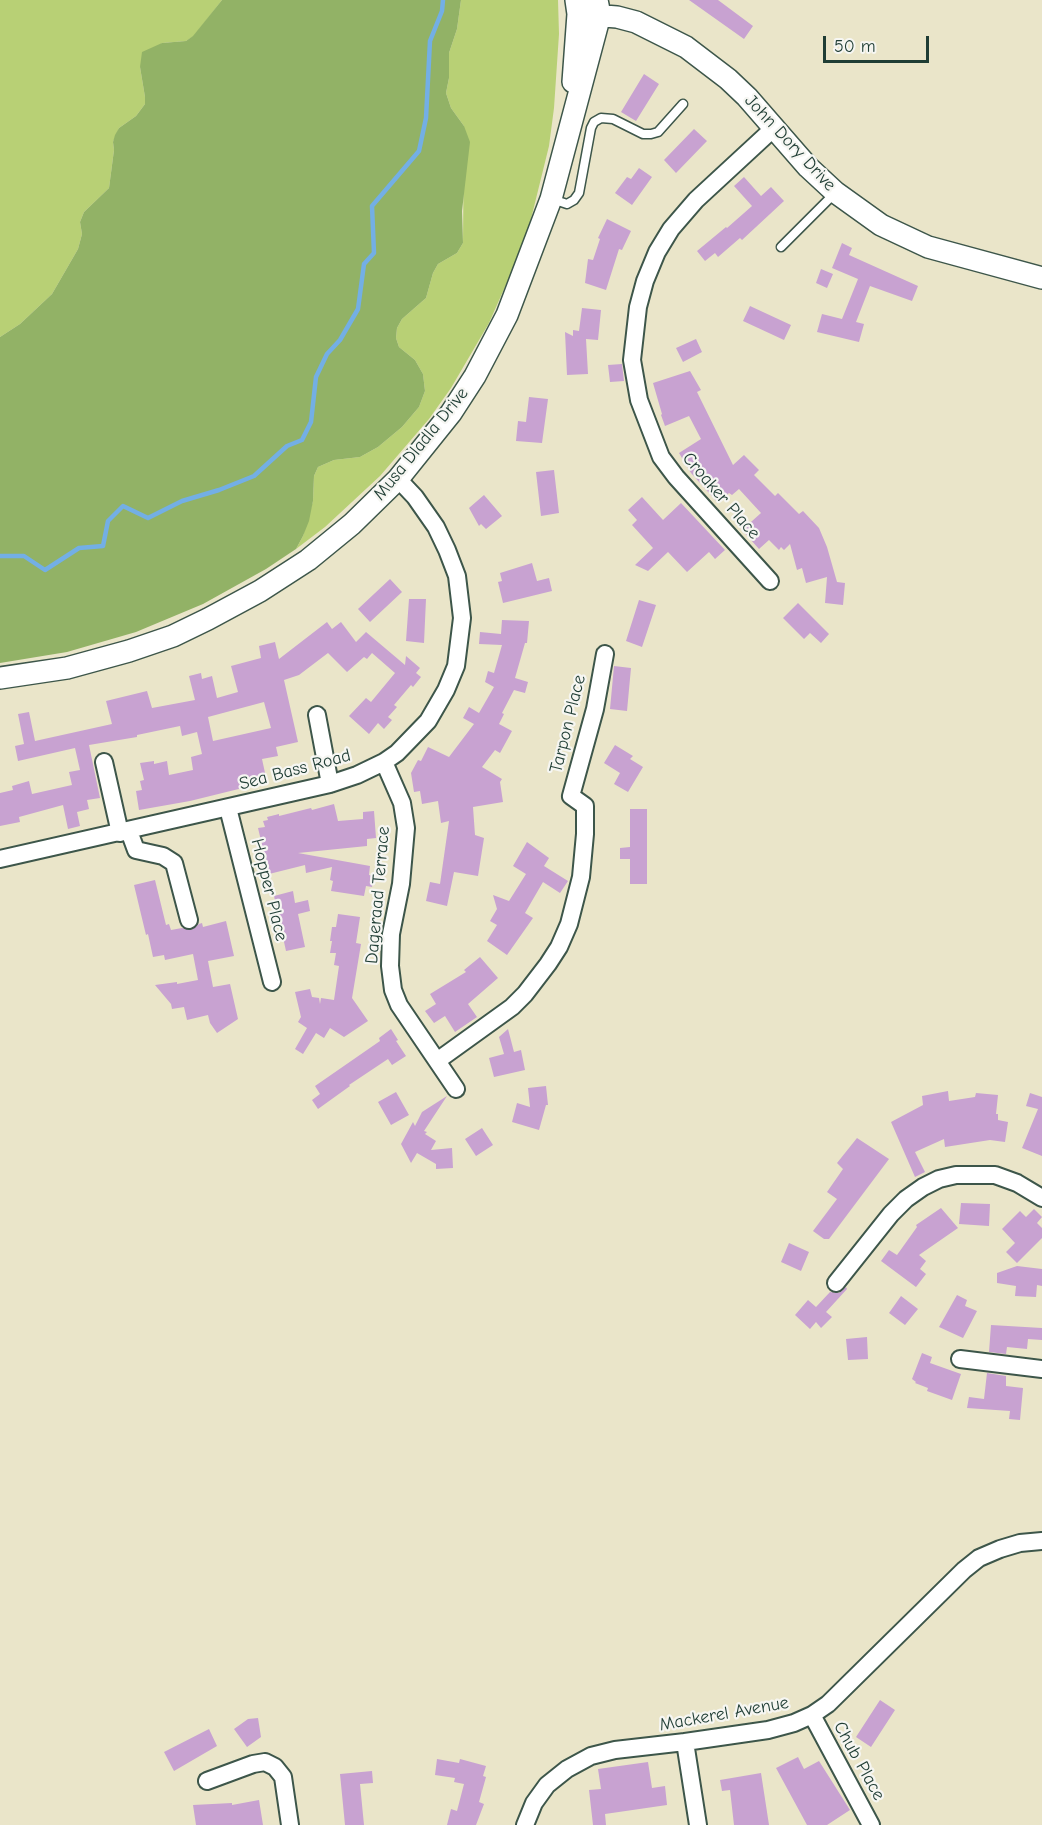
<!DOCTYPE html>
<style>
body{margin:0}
#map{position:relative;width:1042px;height:1825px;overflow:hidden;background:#eae5c9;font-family:"Comic Neue",sans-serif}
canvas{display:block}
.scale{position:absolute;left:823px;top:36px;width:106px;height:27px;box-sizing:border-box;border:3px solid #1f3d34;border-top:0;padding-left:8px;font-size:18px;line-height:21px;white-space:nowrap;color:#1f3d34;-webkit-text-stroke:4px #f6f6f2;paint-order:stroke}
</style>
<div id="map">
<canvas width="1042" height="1825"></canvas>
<div class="scale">50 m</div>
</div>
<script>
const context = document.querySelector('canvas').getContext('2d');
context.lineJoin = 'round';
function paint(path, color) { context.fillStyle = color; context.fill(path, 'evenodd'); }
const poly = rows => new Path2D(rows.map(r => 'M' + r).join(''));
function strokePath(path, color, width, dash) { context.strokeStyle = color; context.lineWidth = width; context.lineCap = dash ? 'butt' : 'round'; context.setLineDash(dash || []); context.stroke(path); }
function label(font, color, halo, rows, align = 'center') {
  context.font = font + ' "Comic Neue",sans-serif'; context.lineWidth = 4.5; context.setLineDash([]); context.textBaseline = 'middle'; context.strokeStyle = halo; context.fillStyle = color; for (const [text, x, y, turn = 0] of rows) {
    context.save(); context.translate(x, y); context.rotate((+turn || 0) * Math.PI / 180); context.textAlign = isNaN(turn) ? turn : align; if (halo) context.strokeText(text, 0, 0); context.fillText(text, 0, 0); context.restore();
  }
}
paint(poly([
 [0,0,222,0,194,36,186,41,162,43,140,67,145,97,145,104,136,116,119,128,113,142,114,150,109,188,84,212,80,222,82,234,78,249,52,294,20,324,0,337],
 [461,0,558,0,559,34,554,108,549,146,531,219,519,255,489,323,451,388,429,419,380,476,325,527,296,549,303,536,313,501,314,476,318,467,334,460,360,457,378,447,402,427,419,407,425,391,423,374,415,360,399,347,396,338,397,328,402,319,426,298,433,273,438,264,457,253,463,243,464,126,451,108,446,93,449,78,449,53,457,29]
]), '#b8d075');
paint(poly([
 [222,0,461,0,457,29,449,53,449,78,446,93,451,108,464,126,470,142,462,211,463,243,457,253,438,264,433,273,426,298,402,319,397,328,396,338,399,347,415,360,423,374,425,391,419,407,402,427,378,447,360,457,334,460,318,467,314,476,313,501,309,521,303,536,296,549,266,569,203,604,136,632,67,652,0,663,0,337,20,324,52,294,78,249,82,234,80,222,84,212,109,188,114,150,113,142,115,135,119,128,136,116,145,104,145,97,140,67,142,52,162,43,186,41,193,36]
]), '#92b266');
strokePath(poly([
 [0,556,24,556,45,570,79,548,103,546,108,521,123,506,148,518,182,501,219,490,254,476,287,446,302,440,311,422,316,377,327,354,340,340,358,309,364,264,374,253,372,206,419,151,426,118,430,41,442,11,443,0]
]), '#73afe5', 4.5);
paint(poly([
 [689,0,718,0,753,26,744,39],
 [644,74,659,84,636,121,621,112],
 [694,129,707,141,676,173,664,160],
 [639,168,652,177,632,205,615,193,627,177,631,179],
 [744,177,761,196,771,187,784,201,742,240,740,238,718,257,715,253,705,261,697,251,726,227,727,228,752,206,734,186],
 [607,219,631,231,622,250,619,249,606,290,585,283,588,259,593,260,600,239,598,238],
 [842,243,852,248,849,255,918,286,912,301,870,286,856,322,864,324,859,342,817,332,822,314,842,319,858,279,832,268],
 [821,269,833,274,827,288,816,283],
 [750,306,791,325,784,340,743,321],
 [582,308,601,310,598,340,586,339,588,374,567,375,565,332,573,336,573,330,579,331],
 [696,339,702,352,683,362,676,348],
 [622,364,624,381,610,382,608,365],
 [690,371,701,390,697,392,733,465,744,455,759,470,754,475,775,496,778,493,799,514,803,511,819,528,827,547,837,582,845,583,843,605,825,603,827,577,806,583,802,568,797,570,790,544,784,550,781,547,779,550,769,540,759,549,742,530,761,513,739,489,732,495,729,493,718,503,691,473,679,453,701,439,689,416,665,426,661,415,662,414,653,383],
 [529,397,548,399,542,443,516,441,518,421,526,422],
 [554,470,559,513,541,516,536,472],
 [484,495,502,516,486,529,481,524,479,526,469,508],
 [642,497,663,520,681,503,725,550,715,559,709,552,687,572,668,552,648,571,635,565,653,548,632,525,637,520,628,510],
 [532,563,537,581,549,578,552,591,503,603,498,582,502,581,500,573],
 [390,579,402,592,370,622,358,609],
 [409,599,426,599,424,643,406,641],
 [639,600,656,605,642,647,626,641],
 [798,603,829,634,821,643,810,633,804,639,783,618],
 [502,620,529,621,527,643,525,643,515,678,528,682,525,693,514,690,502,713,504,714,499,724,512,731,500,753,495,750,482,767,502,779,500,782,503,802,473,807,475,835,484,838,478,876,454,872,447,906,426,901,430,882,440,884,449,821,441,823,438,801,422,804,420,791,414,792,411,773,418,760,421,761,428,747,449,757,474,724,463,718,469,707,479,713,494,687,485,682,488,671,494,673,502,645,479,644,480,632,501,634],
 [327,622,332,629,341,622,356,642,366,632,405,665,406,656,420,668,416,673,421,677,413,687,411,685,394,705,397,707,388,717,392,720,384,729,378,723,369,734,349,716,366,698,371,702,395,673,372,653,367,659,364,657,347,672,328,653,299,675,284,680,298,742,276,747,278,756,262,759,267,782,190,801,139,810,136,791,142,790,140,781,144,780,140,763,154,761,154,764,167,761,169,775,193,770,191,757,202,754,197,732,182,736,180,726,137,735,137,737,89,745,100,798,87,800,89,809,77,812,80,826,68,829,63,805,19,817,20,822,0,826,0,793,13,790,12,786,29,781,32,794,72,785,69,772,80,770,75,748,18,761,15,746,24,744,18,714,29,712,35,741,112,724,106,701,147,691,152,708,195,700,189,676,201,673,202,679,212,676,217,698,238,692,231,666,261,658,259,646,275,642,279,659],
 [264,702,271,728,213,741,208,717],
 [614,666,631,668,627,711,610,709],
 [615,745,633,756,630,759,643,767,628,792,614,784,620,773,604,763],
 [334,804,338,821,363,819,363,812,374,811,376,838,367,839,367,846,298,853,370,866,369,875,374,876,372,887,366,886,364,896,331,891,333,881,330,880,332,867,306,873,305,865,269,874,258,828,265,827,263,821,268,820,267,817,279,814,279,816,311,808,312,810],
 [630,809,647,809,647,884,630,884,630,859,620,859,620,848,630,847],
 [527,842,549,858,544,866,568,881,560,893,543,882,525,913,533,918,507,955,487,941,497,925,490,921,497,909,493,895,509,901,526,874,513,866],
 [155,880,166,925,169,924,171,930,182,928,191,930,199,924,202,923,203,927,226,921,234,956,208,961,213,987,230,984,238,1019,217,1033,210,1023,208,1015,187,1020,184,1007,172,1009,171,1004,155,985,177,982,177,984,198,980,193,954,165,960,164,955,153,957,148,934,146,935,134,885],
 [293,891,295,903,308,900,310,911,298,914,305,947,286,951,274,896],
 [338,914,360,917,356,943,361,944,352,998,368,1021,344,1037,330,1028,324,1038,316,1033,303,1054,295,1049,307,1028,298,1022,301,1017,295,992,310,989,312,997,319,998,320,1004,321,998,334,1000,339,966,334,965,336,953,330,953,332,941,330,941,332,927,336,927],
 [480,957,498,978,468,1004,477,1017,455,1032,445,1016,434,1023,425,1011,436,1004,430,994,466,972,464,970],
 [391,1029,398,1040,396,1041,406,1056,392,1065,388,1059,349,1085,350,1086,318,1109,312,1100,320,1094,315,1086,380,1041,379,1038],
 [508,1029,514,1052,521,1050,525,1070,494,1077,489,1058,504,1054,499,1037],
 [546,1086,548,1105,546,1105,539,1130,512,1122,517,1103,530,1107,528,1088],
 [948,1091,949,1101,975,1097,976,1093,998,1095,996,1114,998,1114,998,1120,1008,1122,1005,1142,990,1140,945,1147,944,1139,915,1152,925,1172,915,1177,891,1122,923,1105,922,1096],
 [396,1092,409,1115,391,1125,378,1102],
 [1030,1093,1042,1097,1042,1156,1022,1148,1038,1109,1026,1106],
 [447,1096,424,1131,427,1132,425,1134,436,1141,431,1150,452,1148,453,1168,436,1169,436,1164,417,1153,411,1163,401,1144,413,1122,415,1126,422,1112],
 [482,1128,493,1145,476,1156,465,1139],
 [857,1138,889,1159,829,1239,824,1239,813,1231,837,1199,827,1192,843,1169,837,1163],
 [961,1203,990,1204,989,1226,959,1224],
 [941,1208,958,1228,919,1255,926,1261,920,1269,926,1274,916,1287,881,1261,889,1250,897,1255,917,1227,916,1225],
 [1034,1209,1042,1217,1037,1223,1042,1228,1042,1238,1017,1263,1006,1252,1015,1243,1002,1229,1020,1211,1026,1217],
 [789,1243,809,1252,801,1271,781,1262],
 [1017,1266,1042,1269,1042,1286,1037,1285,1036,1297,1015,1296,1016,1286,997,1283,997,1273],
 [846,1287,847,1289,826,1312,832,1317,821,1328,816,1322,810,1329,795,1315,808,1300,816,1307,830,1292,839,1293],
 [957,1295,967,1300,965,1306,977,1311,963,1338,939,1327],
 [901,1296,918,1309,905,1325,889,1313],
 [991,1325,1042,1328,1042,1340,1028,1339,1027,1349,1007,1347,1006,1354,989,1352],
 [867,1337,868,1359,848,1360,846,1339],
 [922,1353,932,1357,930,1363,961,1374,952,1400,927,1391,928,1388,915,1383,916,1382,912,1379],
 [987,1373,1006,1376,1006,1386,1023,1388,1020,1420,1009,1419,1010,1411,967,1408,969,1397,984,1399],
 [880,1700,895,1710,871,1747,856,1737],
 [258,1718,261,1737,247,1747,234,1729,248,1719],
 [209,1729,217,1746,174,1771,164,1752],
 [798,1757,804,1769,819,1761,850,1810,827,1825,807,1825,776,1768],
 [437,1759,459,1763,460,1759,486,1766,483,1776,486,1777,479,1802,484,1804,476,1825,447,1825,451,1809,457,1811,464,1784,454,1782,455,1778,435,1775],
 [648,1762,652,1788,665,1786,667,1805,605,1814,606,1825,593,1825,589,1790,601,1789,598,1769],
 [372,1771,373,1783,360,1784,364,1825,345,1825,340,1774],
 [761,1773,769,1825,734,1825,730,1790,722,1791,720,1780],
 [259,1800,263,1825,196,1825,193,1805,232,1803,232,1805]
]), '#c8a2d1');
const service = poly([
 [552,199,567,204,574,200,579,193,591,128,594,122,601,118,613,119,643,134,651,134,658,132,683,104],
 [781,247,835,193]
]);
const minor = poly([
 [770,581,676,477,661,457,639,400,632,360,638,307,645,281,657,252,671,229,696,200,775,127],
 [317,715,330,784],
 [104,762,120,833],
 [384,762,402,803,406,828,401,884,391,934,390,966,393,990,399,1005,456,1089],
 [228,808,272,982],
 [129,831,136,850,163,856,174,863,189,920],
 [0,859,330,784,357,775,384,762,397,753,428,721,446,690,456,666,462,618,457,576,447,550,436,527,415,497,398,479],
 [437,1061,512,1007,525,994,548,964,559,947,569,924,581,877,585,834,585,806,571,796,595,709,605,654],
 [836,1283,891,1214,906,1199,923,1187,939,1179,956,1175,995,1175,1017,1183,1042,1198],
 [960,1359,1042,1369],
 [812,1715,871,1825],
 [685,1742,698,1825],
 [207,1781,253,1764,265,1762,275,1767,283,1777,290,1825],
 [525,1825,534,1803,547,1785,567,1769,591,1756,615,1750,685,1742,768,1730,794,1723,812,1715,828,1704,964,1570,979,1558,1000,1549,1020,1543,1042,1541]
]);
const tertiary = poly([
 [578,14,617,17,636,22,686,47,728,79,747,97,808,167,835,192,881,225,928,247,1042,278],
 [573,82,578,14,576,0],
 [0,678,67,668,129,651,173,636,208,619,260,591,308,560,352,524,398,479,451,413,475,376,507,315,551,199,600,15,597,0]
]);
strokePath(service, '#3d564a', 11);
strokePath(minor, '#3d564a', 20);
strokePath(tertiary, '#3d564a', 24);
strokePath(service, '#fff', 8);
strokePath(minor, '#fff', 16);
strokePath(tertiary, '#fff', 21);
label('18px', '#1f3d34', '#f6f6f2', [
 ["John Dory Drive",790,143,47],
 ["Musa Dladla Drive",421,444,-51],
 ["Croaker Place",721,496,49],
 ["Tarpon Place",568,724,-76],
 ["Sea Bass Road",295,770,-15],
 ["Hopper Place",269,890,76],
 ["Dageraad Terrace",378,895,-85],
 ["Mackerel Avenue",724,1714,-10],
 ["Chub Place",859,1761,61]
]);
</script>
